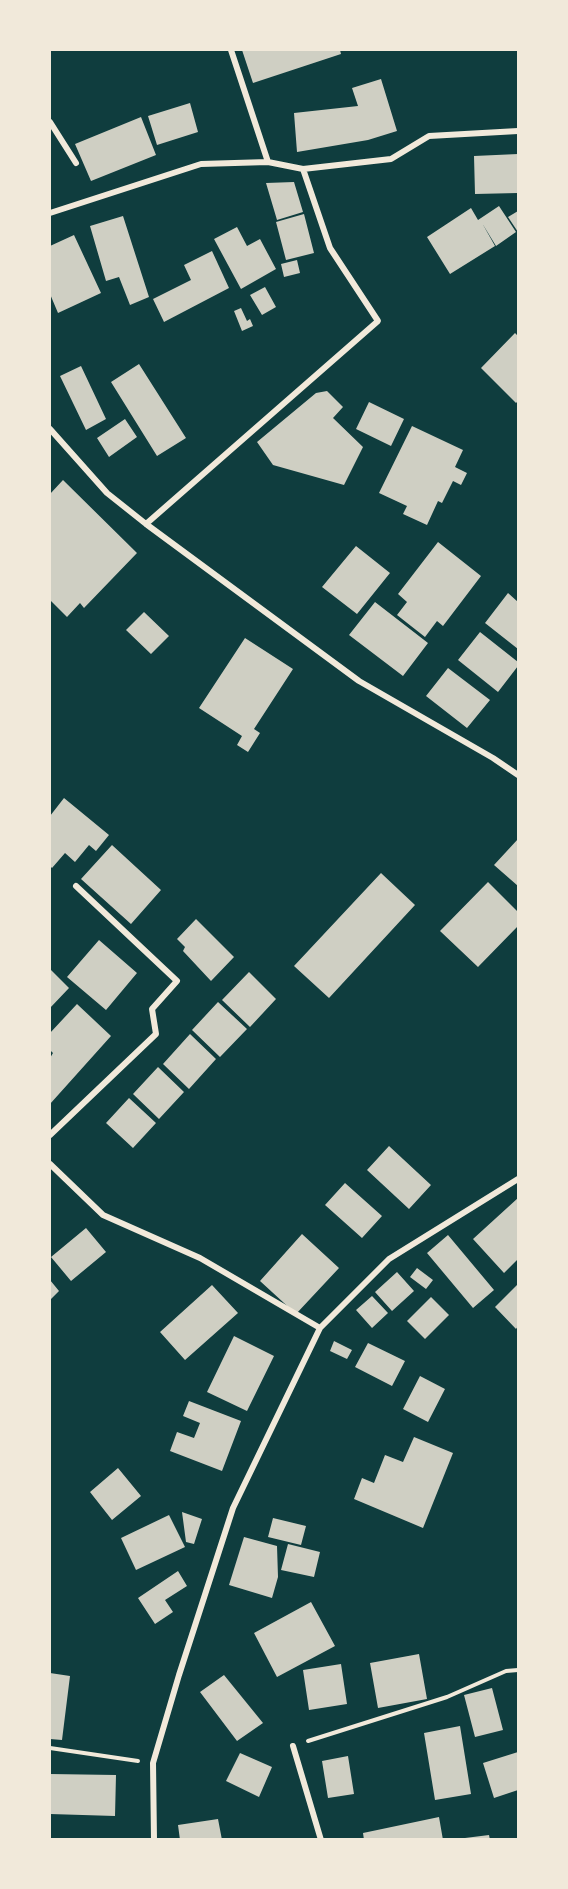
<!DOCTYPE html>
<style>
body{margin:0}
#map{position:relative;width:568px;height:1889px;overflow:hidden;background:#0f3d3e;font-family:"Times New Roman",serif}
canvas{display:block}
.frame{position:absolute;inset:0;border:51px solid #f1e9da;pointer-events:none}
</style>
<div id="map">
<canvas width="568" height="1889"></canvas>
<div class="frame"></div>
</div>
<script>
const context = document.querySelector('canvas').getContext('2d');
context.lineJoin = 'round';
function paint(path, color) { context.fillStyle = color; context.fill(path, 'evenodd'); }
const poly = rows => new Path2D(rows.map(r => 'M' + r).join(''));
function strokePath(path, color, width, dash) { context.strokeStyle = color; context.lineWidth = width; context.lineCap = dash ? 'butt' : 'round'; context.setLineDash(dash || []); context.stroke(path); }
paint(poly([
 [242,50,340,50,341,54,253,83],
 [381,79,397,131,368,140,297,152,294,113,358,106,352,88],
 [190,103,198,132,157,145,148,116],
 [141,117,156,155,91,181,75,144],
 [518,154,518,193,475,194,474,156],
 [294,182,303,212,277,220,266,183],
 [499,206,516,232,496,246,482,223,495,246,450,274,427,237,471,208,478,220],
 [518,211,518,232,508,217],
 [304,214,314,253,286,260,276,222],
 [123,216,149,297,130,305,119,277,106,281,90,226],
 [237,227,247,246,260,239,276,269,241,289,214,239],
 [74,235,101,293,58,313,50,294,50,246],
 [212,251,229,288,164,322,153,299,191,280,184,265],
 [297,260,300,273,284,277,281,264],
 [265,287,276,307,262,315,250,295],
 [241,308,247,321,250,319,253,326,242,331,234,311],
 [515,333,518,336,518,401,516,403,481,368],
 [139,364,186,438,157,456,111,382],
 [81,366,106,419,86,430,60,376],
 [327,391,343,407,333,418,363,447,344,485,273,465,257,442,316,393],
 [369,402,404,419,391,446,356,429],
 [125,419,137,437,109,457,97,438],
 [412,426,463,450,455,467,467,473,461,485,453,481,442,503,438,501,427,525,403,514,407,506,379,493],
 [63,480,137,553,84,608,80,603,67,617,50,600,50,494],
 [438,542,481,576,443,626,437,621,425,637,397,615,407,602,398,594],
 [356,546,390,573,357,614,322,587],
 [508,593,518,602,518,649,485,623],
 [375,602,428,643,403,676,349,635],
 [144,612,169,636,151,654,126,630],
 [480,632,518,662,518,666,498,692,458,660],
 [245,638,293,669,254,729,260,733,248,752,237,745,242,736,199,708],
 [448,668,490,700,467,728,426,696],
 [64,798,109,835,96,851,89,845,75,862,65,853,52,868,50,866,50,816],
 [518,839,518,886,494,865],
 [112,845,161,890,131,924,81,879],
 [381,873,415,905,329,998,294,966],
 [488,882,518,912,518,926,478,967,440,931],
 [196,919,234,957,211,981,183,951,185,947,177,939],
 [99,940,137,973,106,1010,67,977],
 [50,969,69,988,50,1008],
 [249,972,276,999,250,1027,222,1000],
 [218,1002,247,1029,220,1057,192,1030],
 [77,1004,111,1036,50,1104,50,1058,53,1053,50,1050,50,1033],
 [190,1034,216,1059,189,1089,163,1064],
 [158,1067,184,1092,159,1119,133,1094],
 [129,1098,156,1123,133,1148,106,1123],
 [389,1146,431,1185,409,1209,367,1170],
 [345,1183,382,1216,362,1238,325,1205],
 [518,1198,518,1259,504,1273,473,1239],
 [86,1228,106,1252,71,1281,51,1257],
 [302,1234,339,1268,296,1314,260,1281],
 [448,1235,494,1290,473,1308,427,1253],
 [417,1268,433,1280,426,1289,410,1277],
 [397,1272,414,1291,392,1311,375,1292],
 [50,1280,59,1291,50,1300],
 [518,1284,518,1326,516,1329,495,1307],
 [212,1285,238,1313,185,1360,160,1332],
 [372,1296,388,1313,372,1328,356,1310],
 [431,1297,449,1315,425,1339,407,1321],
 [234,1336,274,1356,247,1411,207,1392],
 [334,1341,352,1350,347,1359,330,1351],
 [368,1343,405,1361,392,1386,355,1367],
 [420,1376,445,1389,428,1422,403,1409],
 [189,1401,241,1421,222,1471,170,1451,177,1432,194,1438,200,1423,183,1416],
 [414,1437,453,1453,423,1528,354,1499,362,1478,374,1483,385,1455,403,1462],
 [118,1468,141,1496,112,1520,90,1492],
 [182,1512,202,1519,194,1544,186,1542],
 [169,1515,185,1547,136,1570,121,1538],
 [273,1518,306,1526,301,1545,268,1537],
 [244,1537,277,1546,278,1577,272,1598,229,1585],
 [288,1544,320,1552,314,1577,281,1570],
 [178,1571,187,1586,165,1600,173,1612,155,1624,138,1598],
 [311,1602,335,1646,277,1677,254,1633],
 [419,1654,427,1699,378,1708,370,1663],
 [341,1664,347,1704,309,1710,303,1670],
 [50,1673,70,1676,62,1740,50,1739],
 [224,1675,263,1723,237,1741,200,1692],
 [492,1688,503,1730,475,1737,464,1695],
 [460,1726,471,1794,435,1800,424,1733],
 [518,1752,518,1790,494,1798,483,1763],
 [240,1753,272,1767,259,1797,226,1781],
 [348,1756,354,1794,328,1798,322,1761],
 [50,1774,116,1775,115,1816,50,1814],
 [439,1817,443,1840,364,1840,363,1833],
 [218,1819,222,1840,180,1840,178,1825],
 [489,1835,490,1840,465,1840,465,1838]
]), '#cfcfc3');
strokePath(poly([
 [308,1741,447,1697,506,1671,518,1670],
 [50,1748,138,1761]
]), '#f1e9da', 4);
strokePath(poly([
 [231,50,268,162],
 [50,122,76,163],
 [50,213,201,164,268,162,303,169,391,159,429,136,518,131],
 [50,429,107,493,146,524,359,681,493,758,518,775],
 [146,524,378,321,330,248,303,169],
 [50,1135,156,1034,152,1009,177,981,76,886],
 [50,1164,103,1215,200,1258,320,1328],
 [293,1746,321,1840],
 [154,1840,153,1763,179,1675,233,1508,320,1328,389,1259,518,1179]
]), '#f1e9da', 6);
</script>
